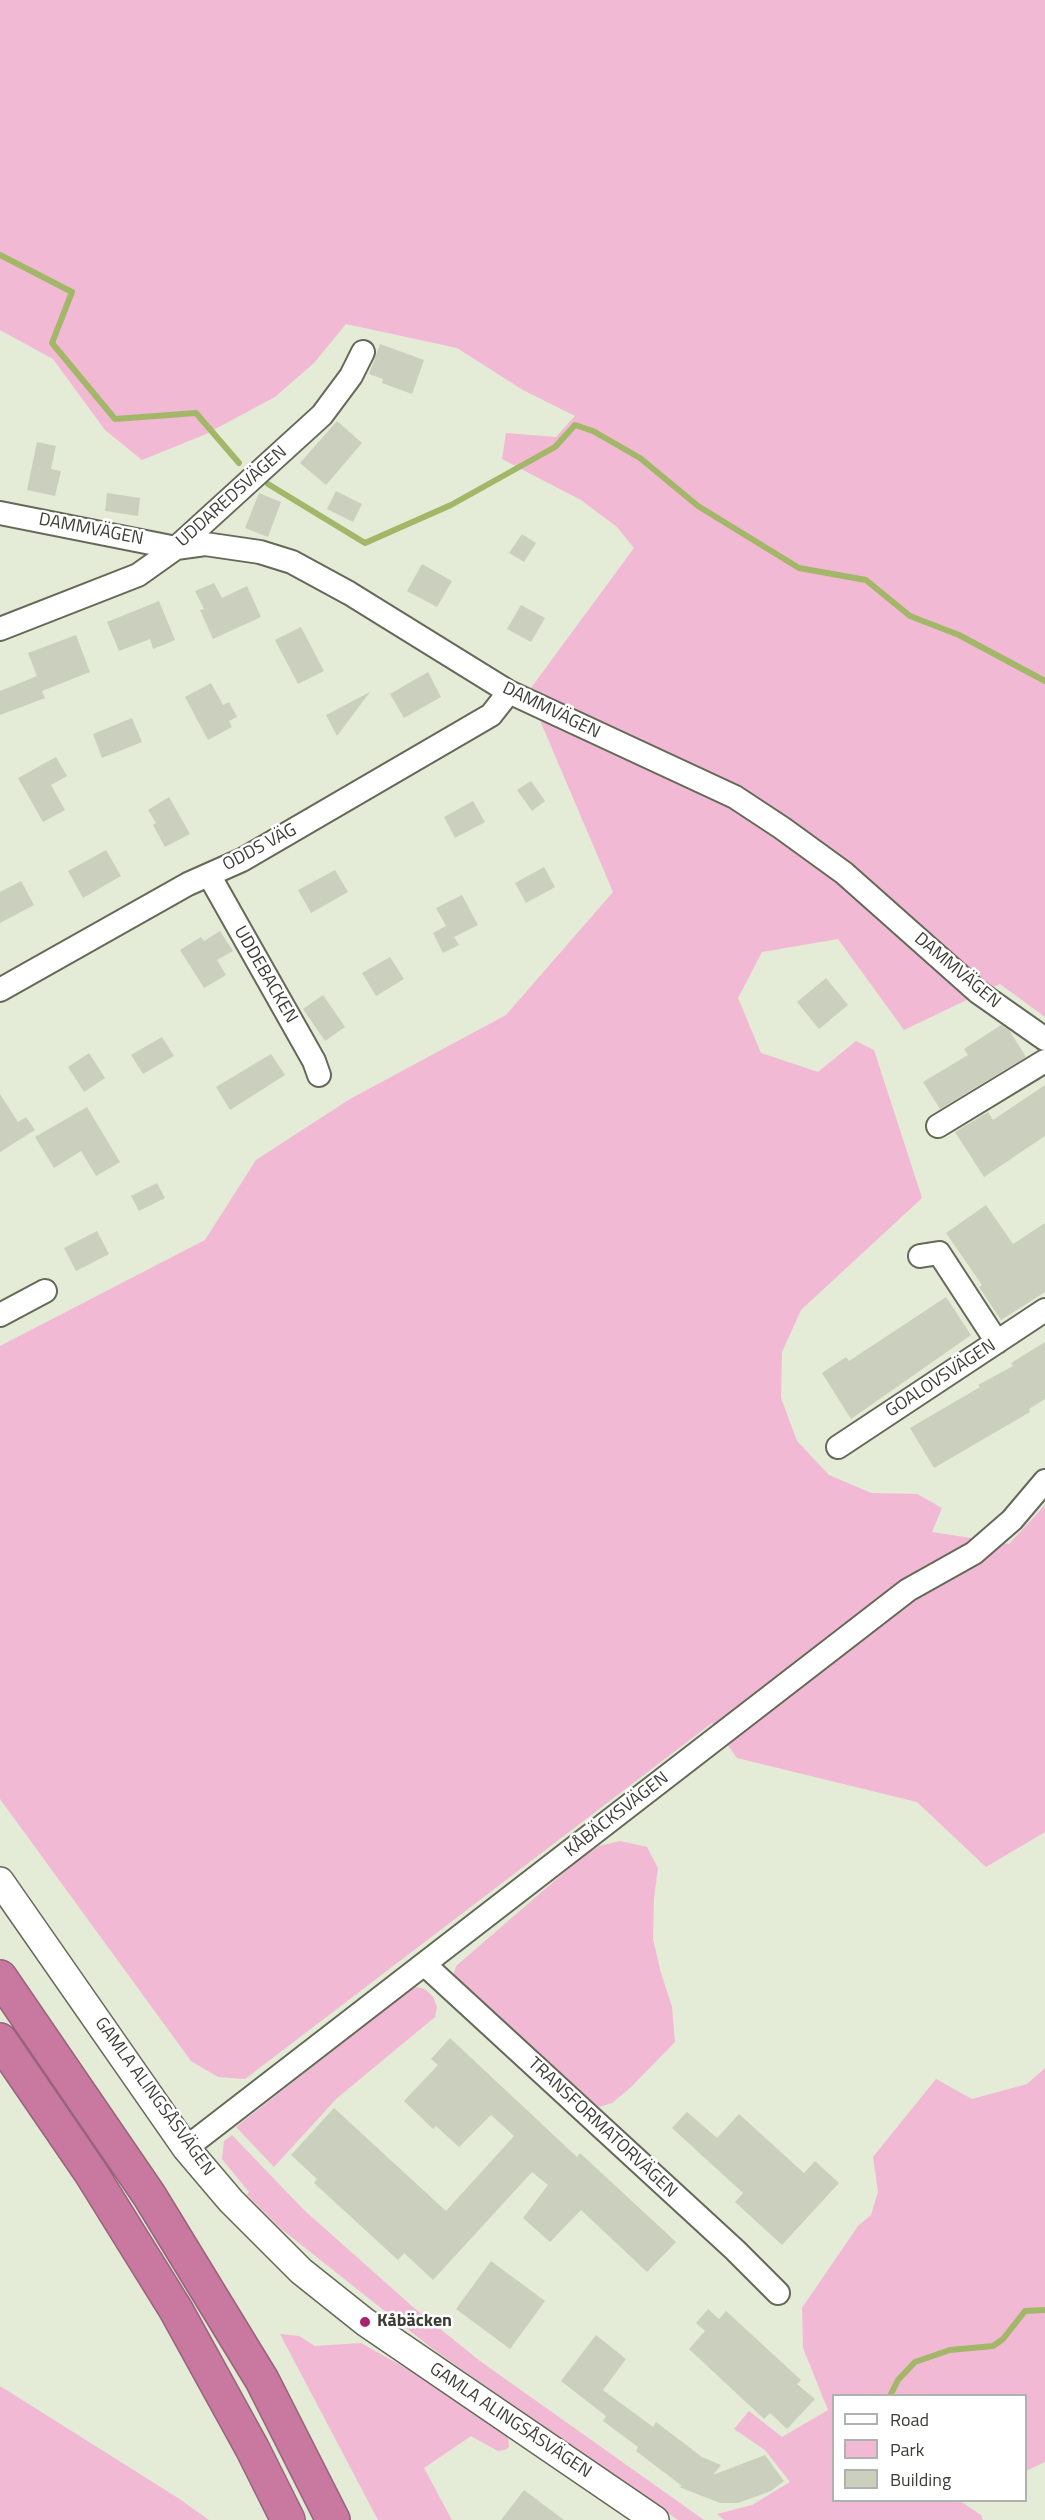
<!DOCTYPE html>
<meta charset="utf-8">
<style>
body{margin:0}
#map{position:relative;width:1045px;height:2520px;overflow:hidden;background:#e4ebd7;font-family:"Titillium Web",sans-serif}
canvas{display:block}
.legend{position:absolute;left:832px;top:2394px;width:195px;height:108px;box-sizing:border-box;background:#fff;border:2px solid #b1b2af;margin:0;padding:8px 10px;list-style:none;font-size:18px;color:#3c3e36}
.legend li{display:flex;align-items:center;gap:12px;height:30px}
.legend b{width:30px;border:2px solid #b1b2af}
</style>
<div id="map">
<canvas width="1045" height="2520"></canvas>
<ul class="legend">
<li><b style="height:8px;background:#fff"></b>Road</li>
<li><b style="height:16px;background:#f1b9d3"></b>Park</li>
<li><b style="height:16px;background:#cad0bd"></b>Building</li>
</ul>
</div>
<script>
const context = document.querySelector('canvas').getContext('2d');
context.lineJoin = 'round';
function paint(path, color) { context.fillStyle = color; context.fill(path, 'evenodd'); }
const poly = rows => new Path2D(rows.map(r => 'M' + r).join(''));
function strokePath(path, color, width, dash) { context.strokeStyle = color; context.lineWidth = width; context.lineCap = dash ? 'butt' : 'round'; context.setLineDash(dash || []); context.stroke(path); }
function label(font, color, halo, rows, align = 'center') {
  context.font = font + ' "Titillium Web",sans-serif'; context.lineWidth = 5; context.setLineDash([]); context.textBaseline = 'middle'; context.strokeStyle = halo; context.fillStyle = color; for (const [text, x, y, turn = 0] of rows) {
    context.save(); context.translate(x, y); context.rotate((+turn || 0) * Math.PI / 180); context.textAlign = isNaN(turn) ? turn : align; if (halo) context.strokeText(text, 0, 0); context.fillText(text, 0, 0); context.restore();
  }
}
paint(poly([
 [0,0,1045,0,1045,1017,1000,984,904,1030,838,939,762,952,738,998,761,1053,818,1072,856,1041,874,1050,922,1198,801,1310,782,1352,781,1398,797,1441,829,1475,871,1493,917,1494,942,1508,932,1532,1009,1544,1045,1505,1045,1832,986,1867,917,1802,737,1758,712,1723,245,2079,218,2077,191,2061,0,1799,0,1346,205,1240,256,1160,350,1099,506,1015,613,892,528,692,634,548,617,527,581,500,502,459,506,433,556,437,575,416,523,390,457,348,346,324,314,363,275,397,206,434,142,460,105,430,53,359,0,330],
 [620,1841,647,1847,658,1868,654,1898,653,1939,661,1973,672,2007,675,2042,630,2088,612,2103,599,2107,453,1976,456,1966,581,1858,599,1846],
 [416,1987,425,1989,433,1997,437,2007,435,2017,336,2099,274,2167,236,2127,407,1992],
 [1045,2068,1045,2462,1026,2471,1026,2396,834,2396,834,2500,960,2501,981,2515,983,2520,724,2520,717,2514,752,2505,790,2482,765,2450,734,2429,749,2411,782,2437,828,2410,803,2348,802,2308,858,2226,871,2215,878,2192,873,2157,936,2079,972,2099,1027,2084],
 [232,2135,304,2210,413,2307,480,2361,704,2520,678,2520,434,2350,280,2228,247,2195,249,2192,222,2159,224,2141],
 [280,2334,299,2336,315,2346,361,2343,434,2384,501,2430,508,2436,509,2447,505,2450,498,2451,471,2436,424,2468,452,2520,378,2520],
 [0,2386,178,2498,209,2520,0,2520]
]), '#f1b9d3');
strokePath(poly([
 [0,255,72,292,52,343,115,419,196,413,239,463],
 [268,484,365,543,451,505,555,447,575,425,593,431,640,458,698,506,799,568,866,580,910,616,959,635,1045,681],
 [890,2396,898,2380,915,2362,950,2350,993,2346,1003,2339,1025,2311,1045,2310]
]), '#a3b769', 6);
paint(poly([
 [380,344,424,360,412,394,382,383,383,379,369,374],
 [337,421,362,443,326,485,300,463],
 [37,442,56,446,51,469,61,471,55,496,27,490],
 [336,491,362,504,353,522,327,509],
 [107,493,140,498,138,516,105,511],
 [259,493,281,502,268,537,245,528],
 [522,534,536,543,524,562,509,553],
 [422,564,452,581,437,607,407,591],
 [214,583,222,598,247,586,261,617,213,639,200,610,204,609,195,591],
 [159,601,175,640,153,649,150,639,119,651,107,622],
 [521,605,545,618,531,642,507,629],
 [301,627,324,671,298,684,275,640],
 [76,635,90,672,42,691,45,698,0,715,0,691,37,676,28,653],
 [428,672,441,697,404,718,390,694],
 [211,683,223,705,229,702,237,717,229,721,232,727,208,740,185,697],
 [370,692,337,736,326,715],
 [132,718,142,742,102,758,93,734],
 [56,757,67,776,51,785,65,810,43,822,18,778],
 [531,781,545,801,532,811,517,790],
 [169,797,190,834,165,847,153,825,156,823,148,810],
 [473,801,485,822,455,838,444,817],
 [106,850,121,876,83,898,68,871],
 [544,867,555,887,526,903,515,883],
 [335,870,348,892,311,913,298,890],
 [21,881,34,905,0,923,0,892],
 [462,895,478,925,454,937,459,945,443,953,433,933,446,926,436,908],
 [220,931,233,951,217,960,226,975,204,988,180,950,201,937,204,941],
 [390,957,404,979,376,996,362,973],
 [826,978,848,1005,819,1029,797,1002],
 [323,995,345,1027,325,1041,303,1009],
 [1001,1025,1009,1030,1026,1057,940,1109,923,1082,968,1055,964,1049],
 [162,1037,174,1056,143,1074,131,1055],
 [89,1053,105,1078,84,1092,68,1067],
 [271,1054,285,1075,230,1110,216,1087],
 [1045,1085,1045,1136,984,1177,955,1132,988,1112,993,1120],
 [0,1094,18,1122,26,1117,35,1130,0,1152],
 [87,1107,120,1162,96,1176,81,1151,54,1168,35,1137],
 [157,1183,165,1198,139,1211,131,1196],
 [986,1205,1013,1244,1045,1223,1045,1292,1001,1320,979,1287,982,1285,946,1233],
 [97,1231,109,1254,76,1271,64,1248],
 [946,1297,971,1335,851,1419,822,1373,846,1357,849,1361],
 [1045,1342,1045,1399,1029,1409,1030,1412,934,1468,910,1428,980,1387,978,1385,1013,1366,1011,1363],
 [450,2038,577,2157,580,2153,676,2242,647,2272,581,2210,550,2242,523,2218,548,2185,532,2172,433,2280,404,2253,398,2260,314,2183,317,2179,291,2155,334,2108,446,2211,514,2136,491,2115,459,2147,436,2126,433,2129,404,2101,438,2065,431,2059],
 [687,2112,717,2138,739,2114,804,2173,815,2161,839,2183,782,2245,735,2202,743,2193,672,2128],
 [491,2261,545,2301,510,2349,456,2309],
 [708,2309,719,2319,726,2311,801,2380,797,2384,815,2399,787,2429,770,2413,764,2419,689,2349,705,2331,696,2323],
 [596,2335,626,2359,603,2390,653,2427,656,2422,702,2457,721,2465,713,2475,765,2455,784,2481,771,2491,738,2503,720,2503,679,2487,682,2486,636,2451,638,2447,603,2421,606,2416,561,2381],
 [524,2490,564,2520,501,2520]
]), '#cad0bd');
const minor = poly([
 [0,513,176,548,205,544,260,552,292,562,349,593,509,692,735,797,782,828,844,873,978,992,1045,1039],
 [0,629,138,575,176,548,322,415,351,376,363,352],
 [209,875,314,1061,319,1075],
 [0,990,188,884,242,860,491,715,509,692],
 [938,1126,1045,1061],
 [920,1256,939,1253,997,1342],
 [0,1315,45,1291],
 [838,1447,1045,1310],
 [424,1964,735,2250,778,2293],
 [186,2148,908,1590,974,1553,1012,1520,1045,1481]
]);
const tertiary = poly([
 [0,1881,186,2148,231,2201,301,2271,365,2322,655,2520]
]);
const motorway = poly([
 [0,1977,149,2195,262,2380,333,2520],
 [0,2040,91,2173,176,2310,252,2448,288,2520]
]);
strokePath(minor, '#646958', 26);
strokePath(tertiary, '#646958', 30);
strokePath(motorway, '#98647b', 36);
strokePath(minor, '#fff', 22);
strokePath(tertiary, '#fff', 27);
strokePath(motorway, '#c978a0', 33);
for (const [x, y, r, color] of [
 [365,2322,6,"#a62471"]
]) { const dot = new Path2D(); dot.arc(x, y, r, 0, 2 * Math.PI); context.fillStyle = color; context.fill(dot); strokePath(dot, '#fff', 2); }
label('18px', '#3c3e36', '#fff', [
 ["UDDAREDSVÄGEN",232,497,-42],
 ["DAMMVÄGEN",91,530,11],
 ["DAMMVÄGEN",551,711,26],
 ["ODDS VÄG",260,848,-28],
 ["DAMMVÄGEN",957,971,40],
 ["UDDEBACKEN",265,975,60],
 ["GOALOVSVÄGEN",941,1379,-33],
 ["KÅBÄCKSVÄGEN",617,1815,-38],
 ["GAMLA ALINGSÅSVÄGEN",154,2097,54],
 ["TRANSFORMATORVÄGEN",602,2128,43],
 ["GAMLA ALINGSÅSVÄGEN",510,2421,34]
]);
label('bold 18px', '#3c3e36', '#fff', [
 ["Kåbäcken",377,2322]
], 'left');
</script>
